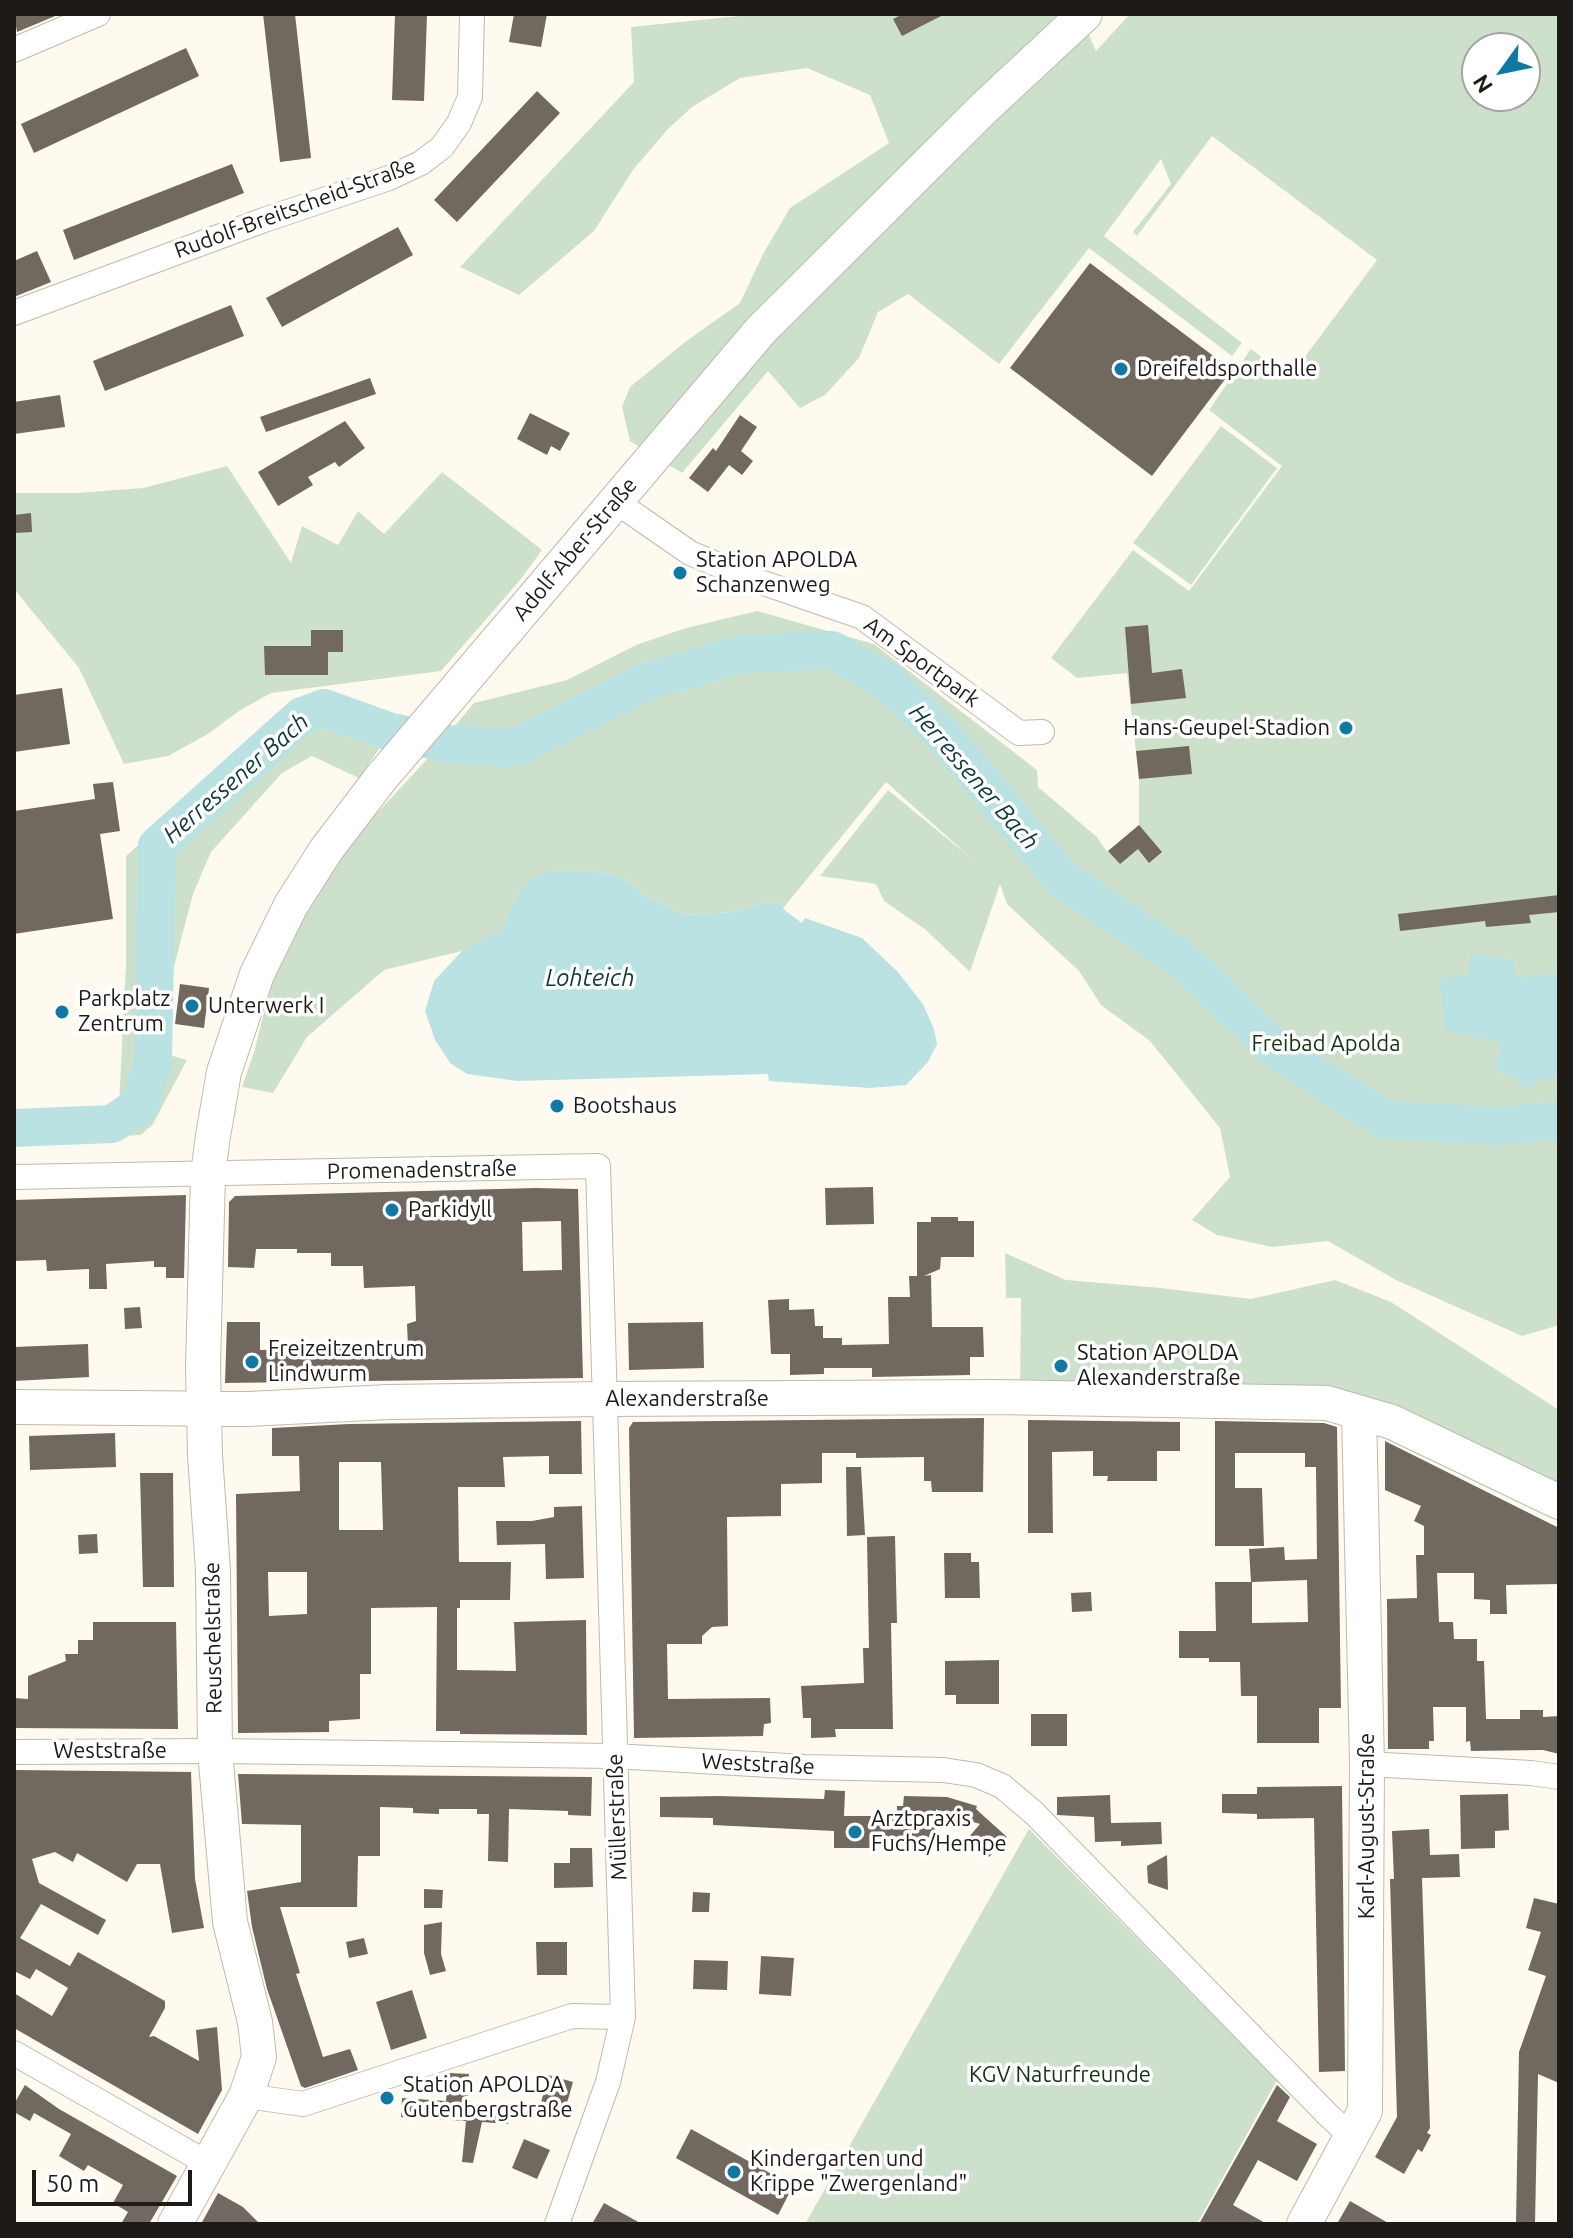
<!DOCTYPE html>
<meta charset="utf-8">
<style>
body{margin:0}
#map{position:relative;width:1573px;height:2238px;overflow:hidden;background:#fffaf0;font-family:Ubuntu,sans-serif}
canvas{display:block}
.frame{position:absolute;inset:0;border:16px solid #1e1b17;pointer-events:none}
.north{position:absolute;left:1461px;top:32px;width:80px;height:80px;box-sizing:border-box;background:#fff;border:2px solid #a5a4a2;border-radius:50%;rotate:237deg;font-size:22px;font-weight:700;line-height:32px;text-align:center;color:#1e1b17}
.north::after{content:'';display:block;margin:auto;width:28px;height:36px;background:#0f79a3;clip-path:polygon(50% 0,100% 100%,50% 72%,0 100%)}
.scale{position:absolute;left:32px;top:2170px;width:160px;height:36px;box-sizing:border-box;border:4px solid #1e1b17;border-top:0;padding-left:10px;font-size:24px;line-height:28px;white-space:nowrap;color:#1e1b17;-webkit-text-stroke:6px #fff;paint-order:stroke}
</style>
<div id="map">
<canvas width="1573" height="2238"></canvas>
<div class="frame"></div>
<div class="north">N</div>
<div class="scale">50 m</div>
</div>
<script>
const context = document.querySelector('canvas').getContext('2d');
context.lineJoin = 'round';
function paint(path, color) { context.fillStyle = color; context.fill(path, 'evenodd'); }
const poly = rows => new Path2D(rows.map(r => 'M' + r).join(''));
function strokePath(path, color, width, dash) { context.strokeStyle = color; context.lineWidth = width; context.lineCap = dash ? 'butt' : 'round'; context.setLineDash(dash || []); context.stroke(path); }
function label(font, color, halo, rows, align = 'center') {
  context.font = font + ' Ubuntu,sans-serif'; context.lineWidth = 7; context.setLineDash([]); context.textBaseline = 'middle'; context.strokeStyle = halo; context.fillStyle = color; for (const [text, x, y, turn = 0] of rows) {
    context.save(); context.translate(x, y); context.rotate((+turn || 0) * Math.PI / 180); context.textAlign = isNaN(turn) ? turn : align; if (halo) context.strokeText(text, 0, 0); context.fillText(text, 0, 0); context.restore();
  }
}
paint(poly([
 [759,14,1080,14,1096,51,1130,14,1559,14,1559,1325,1522,1336,1396,1280,1328,1241,1272,1247,1217,1235,1192,1220,1230,1177,1220,1128,1150,1041,1101,1005,1079,971,1007,904,1000,884,970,972,926,930,884,901,876,884,820,876,888,790,971,858,886,782,785,906,770,901,733,912,685,915,644,895,629,882,614,874,585,871,552,871,519,891,501,931,462,951,384,970,307,1037,273,1093,242,1087,255,1049,269,991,313,896,368,823,428,758,474,703,567,680,636,645,686,628,757,611,874,644,1037,770,1038,787,1097,837,1107,852,1139,825,1139,779,1127,673,1077,678,1051,658,1133,550,1189,591,1282,466,1209,410,1251,349,1289,378,1377,260,1212,136,1137,236,1133,232,1171,184,1161,159,1104,236,1242,343,1232,356,1089,248,999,364,908,294,878,312,859,358,825,395,800,408,768,371,682,473,630,441,622,407,630,387,685,342,740,303,763,254,790,208,889,143,870,95,807,68,740,78,692,107,668,129,633,170,594,231,519,295,460,267,634,82,631,27],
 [1477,48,1525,48,1525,96,1477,96],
 [1221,426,1277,468,1191,585,1133,543],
 [227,466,291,563,302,526,338,545,358,511,384,534,442,472,542,550,521,579,441,671,271,693,239,711,208,734,168,756,124,764,79,668,14,589,14,493,76,493,143,488],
 [331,701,402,716,359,778,312,756,282,773,211,852,193,894,170,982,166,1054,187,1060,153,1124,141,1135,14,1142,14,1130,118,1126,126,963,126,856,298,705],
 [1005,1253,1066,1280,1161,1288,1251,1299,1335,1280,1391,1302,1559,1410,1559,1492,1387,1409,1020,1387,1021,1298,1006,1298],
 [1029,1829,1277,2080,1197,2224,805,2224]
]), '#cde0cc');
paint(poly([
 [552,871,585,871,614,874,629,882,644,895,685,915,733,912,770,901,785,906,783,909,802,923,805,918,862,938,897,971,923,1004,934,1029,937,1044,928,1062,906,1085,870,1088,769,1081,768,1074,517,1081,467,1074,450,1063,435,1040,425,1011,434,981,462,951,501,930,519,891,533,878],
 [1471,953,1513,960,1516,978,1559,973,1559,1065,1553,1081,1538,1079,1533,1087,1522,1086,1516,1076,1497,1073,1496,1059,1501,1055,1500,1042,1445,1031,1439,978,1467,975]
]), '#bae2e3');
strokePath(poly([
 [14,1128,112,1124,140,1105,153,1061,157,846,302,716,324,708,388,731,449,744,514,748,646,682,741,654,832,650,888,682,944,736,1062,879,1184,961,1276,1050,1385,1120,1502,1126,1559,1120]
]), '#bae2e3', 38);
paint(poly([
 [14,14,60,14,17,32],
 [263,14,295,14,311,158,280,162],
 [395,14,427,14,424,101,392,100],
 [514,14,547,14,541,47,509,42],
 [903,14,945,14,902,36,893,19],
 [186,48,199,76,34,153,21,124],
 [537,91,560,113,457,222,434,200],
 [232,164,244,193,74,260,63,230],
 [398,227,413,255,282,327,266,298],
 [37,251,51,282,14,297,14,261],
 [1090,263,1232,370,1152,476,1010,368],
 [231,305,244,336,105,391,93,361],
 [370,378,376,394,266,432,260,417],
 [60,395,65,427,14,434,14,402],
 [530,413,570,433,560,451,551,446,547,455,517,439],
 [740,415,757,427,741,451,753,461,742,475,729,465,708,492,689,478,713,448,716,451],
 [345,421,365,448,339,467,335,462,308,477,313,485,278,506,258,472],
 [31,513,32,532,16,533,14,515],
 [1148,625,1152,673,1182,669,1186,698,1131,704,1125,627],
 [311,630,343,630,343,652,328,652,328,675,265,675,264,646,311,646],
 [62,688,70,744,14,752,14,695],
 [1189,746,1192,774,1139,779,1136,751],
 [113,782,120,831,100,834,113,919,14,934,14,811,95,799,93,784],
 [1139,825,1162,852,1149,863,1138,849,1120,864,1108,851],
 [1559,895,1559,912,1529,915,1531,923,1486,927,1485,921,1400,931,1398,914],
 [180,984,209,988,204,1028,175,1024],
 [873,1187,874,1224,826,1225,825,1188],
 [536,1188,578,1189,583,1378,225,1383,227,1322,260,1322,260,1350,408,1346,407,1324,416,1321,415,1286,364,1288,363,1266,331,1266,331,1253,297,1253,297,1249,256,1249,254,1268,228,1267,229,1202,235,1196],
 [561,1221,562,1270,523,1271,522,1222],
 [186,1195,184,1278,166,1278,166,1267,154,1267,154,1261,106,1264,107,1289,89,1289,89,1269,47,1271,46,1260,14,1261,14,1200],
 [931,1217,958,1217,958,1221,974,1221,974,1257,941,1257,940,1269,924,1276,931,1275,932,1327,983,1327,984,1357,970,1357,970,1375,872,1377,872,1368,824,1368,824,1374,790,1375,790,1354,771,1354,768,1300,789,1299,789,1310,814,1309,815,1326,823,1326,823,1338,842,1338,842,1345,889,1344,888,1297,910,1297,909,1276,917,1276,917,1222,931,1222],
 [140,1307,142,1328,125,1329,124,1308],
 [703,1322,704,1368,629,1370,628,1323],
 [88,1344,89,1377,14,1381,14,1347],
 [984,1418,983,1492,932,1492,931,1481,924,1481,924,1457,856,1458,856,1453,822,1453,822,1483,781,1484,781,1516,727,1517,728,1626,712,1627,702,1636,702,1644,667,1644,668,1699,770,1698,771,1723,764,1724,763,1736,634,1738,629,1428,633,1422],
 [1028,1420,1180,1422,1180,1451,1157,1451,1157,1481,1107,1481,1108,1476,1093,1476,1093,1451,1052,1452,1053,1533,1028,1533],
 [581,1421,582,1474,549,1474,549,1456,503,1457,505,1487,458,1487,459,1562,511,1562,510,1600,460,1600,460,1608,457,1608,457,1670,516,1671,514,1622,586,1620,587,1735,460,1734,460,1731,436,1731,437,1607,371,1608,371,1674,360,1674,360,1719,329,1721,329,1732,238,1733,236,1494,300,1491,299,1456,272,1456,272,1428,349,1424],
 [339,1462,381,1462,383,1530,339,1530],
 [268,1572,307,1572,307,1614,269,1616],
 [1215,1421,1324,1423,1337,1427,1341,1708,1319,1708,1319,1743,1257,1743,1257,1696,1241,1696,1240,1662,1209,1662,1209,1658,1179,1658,1179,1631,1216,1631,1215,1582,1251,1582,1249,1549,1284,1547,1285,1560,1317,1559,1316,1467,1305,1467,1305,1453,1235,1453,1235,1488,1262,1488,1264,1546,1215,1546],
 [1307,1580,1308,1622,1252,1623,1252,1582],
 [115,1433,116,1467,30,1470,29,1436],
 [1385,1441,1559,1528,1559,1584,1506,1585,1507,1614,1490,1614,1490,1600,1474,1599,1474,1573,1437,1573,1439,1622,1453,1622,1454,1639,1477,1639,1477,1661,1484,1661,1486,1719,1520,1719,1520,1710,1543,1710,1543,1717,1559,1716,1559,1754,1543,1750,1471,1751,1470,1741,1466,1742,1466,1707,1433,1707,1434,1741,1429,1741,1429,1749,1388,1749,1387,1599,1417,1598,1416,1555,1424,1555,1424,1526,1414,1521,1421,1506,1385,1490],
 [846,1467,861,1467,865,1535,847,1536],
 [140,1473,173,1473,174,1587,143,1587],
 [582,1506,584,1578,546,1579,545,1544,497,1545,496,1521,532,1521,554,1517,554,1507],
 [97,1534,98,1553,79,1554,78,1535],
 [895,1536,897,1623,891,1623,893,1729,835,1729,836,1737,811,1738,811,1718,803,1718,801,1686,864,1683,863,1648,869,1648,867,1537],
 [944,1553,971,1553,971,1562,979,1562,980,1598,945,1598],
 [1091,1592,1092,1611,1072,1612,1071,1593],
 [93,1622,176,1622,178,1729,14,1728,14,1698,28,1699,28,1676,66,1661,65,1654,78,1654,78,1640,93,1640],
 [999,1660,999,1704,956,1704,956,1695,945,1695,945,1661],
 [1031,1714,1067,1714,1067,1746,1031,1746],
 [14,1770,191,1772,195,1879,204,1928,172,1933,160,1864,137,1864,127,1882,77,1853,73,1862,55,1852,32,1859,39,1883,106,1920,98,1935,41,1904,20,1938,70,1966,78,1952,165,2001,165,2008,149,2037,154,2036,199,2061,196,2030,217,2027,222,2090,198,2134,14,2028,14,1993,52,2016,68,1988,36,1969,30,1979,14,1971],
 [238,1774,592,1777,591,1816,568,1815,568,1811,509,1809,508,1862,488,1861,489,1814,477,1814,477,1809,439,1809,439,1814,413,1813,413,1808,380,1807,380,1856,358,1856,357,1907,280,1907,300,1973,296,1974,323,2057,350,2049,358,2070,305,2088,301,2086,267,1989,252,1927,247,1891,301,1882,301,1825,242,1824],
 [1342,1786,1345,2071,1319,2072,1314,1818,1257,1819,1257,1814,1222,1813,1222,1794,1257,1794,1257,1787],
 [825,1790,845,1791,844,1816,897,1816,897,1806,903,1806,904,1796,947,1797,977,1806,976,1809,1007,1837,989,1857,968,1838,980,1824,940,1812,936,1809,935,1841,876,1839,876,1848,834,1848,834,1831,713,1825,713,1818,660,1817,660,1797,719,1796,824,1799],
 [1508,1794,1509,1830,1495,1831,1495,1848,1461,1849,1460,1795],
 [1110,1795,1111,1823,1161,1822,1162,1844,1121,1846,1121,1841,1095,1842,1094,1817,1057,1815,1057,1797],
 [1429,1829,1430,1855,1459,1854,1460,1877,1422,1878,1430,2128,1427,2133,1431,2135,1422,2152,1418,2149,1404,2174,1375,2157,1397,2117,1390,1879,1394,1879,1392,1831],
 [570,1848,592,1848,593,1887,554,1888,554,1863,570,1863],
 [1167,1855,1168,1890,1148,1883,1147,1866],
 [424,1889,443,1890,442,1908,424,1908],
 [693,1892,710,1893,709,1912,692,1912],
 [1534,1898,1559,1904,1559,2083,1538,2074,1535,2224,1516,2224,1519,2052,1546,1976,1528,1970,1541,1932,1526,1928],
 [442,1922,441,1954,446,1971,430,1975,424,1953,424,1925],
 [364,1938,368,1954,349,1958,346,1942],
 [536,1942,567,1942,567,1975,537,1975],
 [761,1956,794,1958,791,1996,759,1994],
 [694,1960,728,1961,727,1990,693,1989],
 [412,1990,427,2038,391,2050,376,2002],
 [448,2073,469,2074,467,2105,510,2115,508,2124,482,2122,473,2163,462,2162,466,2121,401,2117,402,2098,446,2101],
 [548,2075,573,2082,565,2110,541,2103],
 [25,2085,59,2109,177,2176,149,2224,121,2224,128,2212,113,2203,123,2185,88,2165,84,2171,59,2156,71,2134,34,2113,30,2121,14,2112,14,2104],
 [1277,2085,1290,2097,1277,2121,1317,2144,1297,2181,1258,2160,1233,2205,1267,2224,1199,2224],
 [691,2129,793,2186,778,2215,676,2158],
 [524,2139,550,2150,537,2179,512,2168],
 [218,2193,243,2207,260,2224,201,2224],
 [1350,2201,1390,2224,1337,2224],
 [604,2203,642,2224,592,2224]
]), '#71685f');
const street = poly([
 [14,50,98,14],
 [14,313,264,220,389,178,421,163,442,147,459,123,470,97,472,14],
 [615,501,690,553,752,579,862,617,1019,733,1042,732],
 [14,1177,598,1166,623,2017,608,2082,557,2224],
 [14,1752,215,1751,614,1756,805,1767,943,1770,976,1775,1002,1786,1034,1813,1327,2114,1353,2138],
 [1367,1764,1531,1773,1559,1777],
 [14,2053,209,2164],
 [246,2096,303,2104,572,2016,623,2017]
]);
const secondary = poly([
 [14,1407,248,1409,389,1402,604,1399,997,1397,1327,1403,1392,1422,1559,1502],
 [175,2224,246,2096,259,2057,255,2022,230,1922,215,1751,213,1571,205,1455,203,1366,208,1174,213,1136,224,1072,257,974,291,905,326,850,381,778,761,330,984,108,1085,14],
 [1304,2224,1365,2111,1367,1764,1359,1413]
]);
strokePath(street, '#c0b9ae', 26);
strokePath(secondary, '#c0b9ae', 36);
strokePath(street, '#fff', 24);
strokePath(secondary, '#fff', 34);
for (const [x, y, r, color] of [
 [1121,369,8,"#0f79a3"],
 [680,573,8,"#0f79a3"],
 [1346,728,8,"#0f79a3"],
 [192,1006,8,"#0f79a3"],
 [62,1012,8,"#0f79a3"],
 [557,1106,8,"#0f79a3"],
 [392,1210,8,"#0f79a3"],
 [252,1362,8,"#0f79a3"],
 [1061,1366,8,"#0f79a3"],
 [855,1832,8,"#0f79a3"],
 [387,2098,8,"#0f79a3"],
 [734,2172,8,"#0f79a3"]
]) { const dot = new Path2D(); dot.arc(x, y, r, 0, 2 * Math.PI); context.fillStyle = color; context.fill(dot); strokePath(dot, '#fff', 3); }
label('22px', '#1e1b17', '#fff', [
 ["Rudolf-Breitscheid-Straße",295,208,-20],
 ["Adolf-Aber-Straße",575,549,-50],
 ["Am Sportpark",922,662,36],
 ["Promenadenstraße",422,1170,-1],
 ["Alexanderstraße",687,1399],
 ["Reuschelstraße",213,1638,-91],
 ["Weststraße",110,1751],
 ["Weststraße",758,1764,3],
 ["Müllerstraße",617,1817,-92],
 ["Karl-August-Straße",1367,1826,-90]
]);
label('22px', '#1e1b17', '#fff', [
 ["Dreifeldsporthalle",1137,369],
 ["Station APOLDA",696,560],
 ["Schanzenweg",696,585],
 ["Hans-Geupel-Stadion",1330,728,"right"],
 ["Parkplatz",78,999],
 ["Zentrum",78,1024],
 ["Unterwerk I",208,1006],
 ["Bootshaus",573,1106],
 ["Parkidyll",408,1210],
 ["Freizeitzentrum",268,1349],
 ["Lindwurm",268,1374],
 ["Station APOLDA",1077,1353],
 ["Alexanderstraße",1077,1378],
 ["Arztpraxis",871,1819],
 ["Fuchs/Hempe",871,1844],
 ["Station APOLDA",403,2085],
 ["Gutenbergstraße",403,2110],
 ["Kindergarten und",750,2159],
 ["Krippe \"Zwergenland\"",750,2184]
], 'left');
label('22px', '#133513', '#fff', [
 ["Freibad Apolda",1326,1044],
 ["KGV Naturfreunde",1060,2075]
]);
label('italic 24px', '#12383a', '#fff', [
 ["Herressener Bach",974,777,49],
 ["Herressener Bach",236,778,-41],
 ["Lohteich",590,978]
]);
</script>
